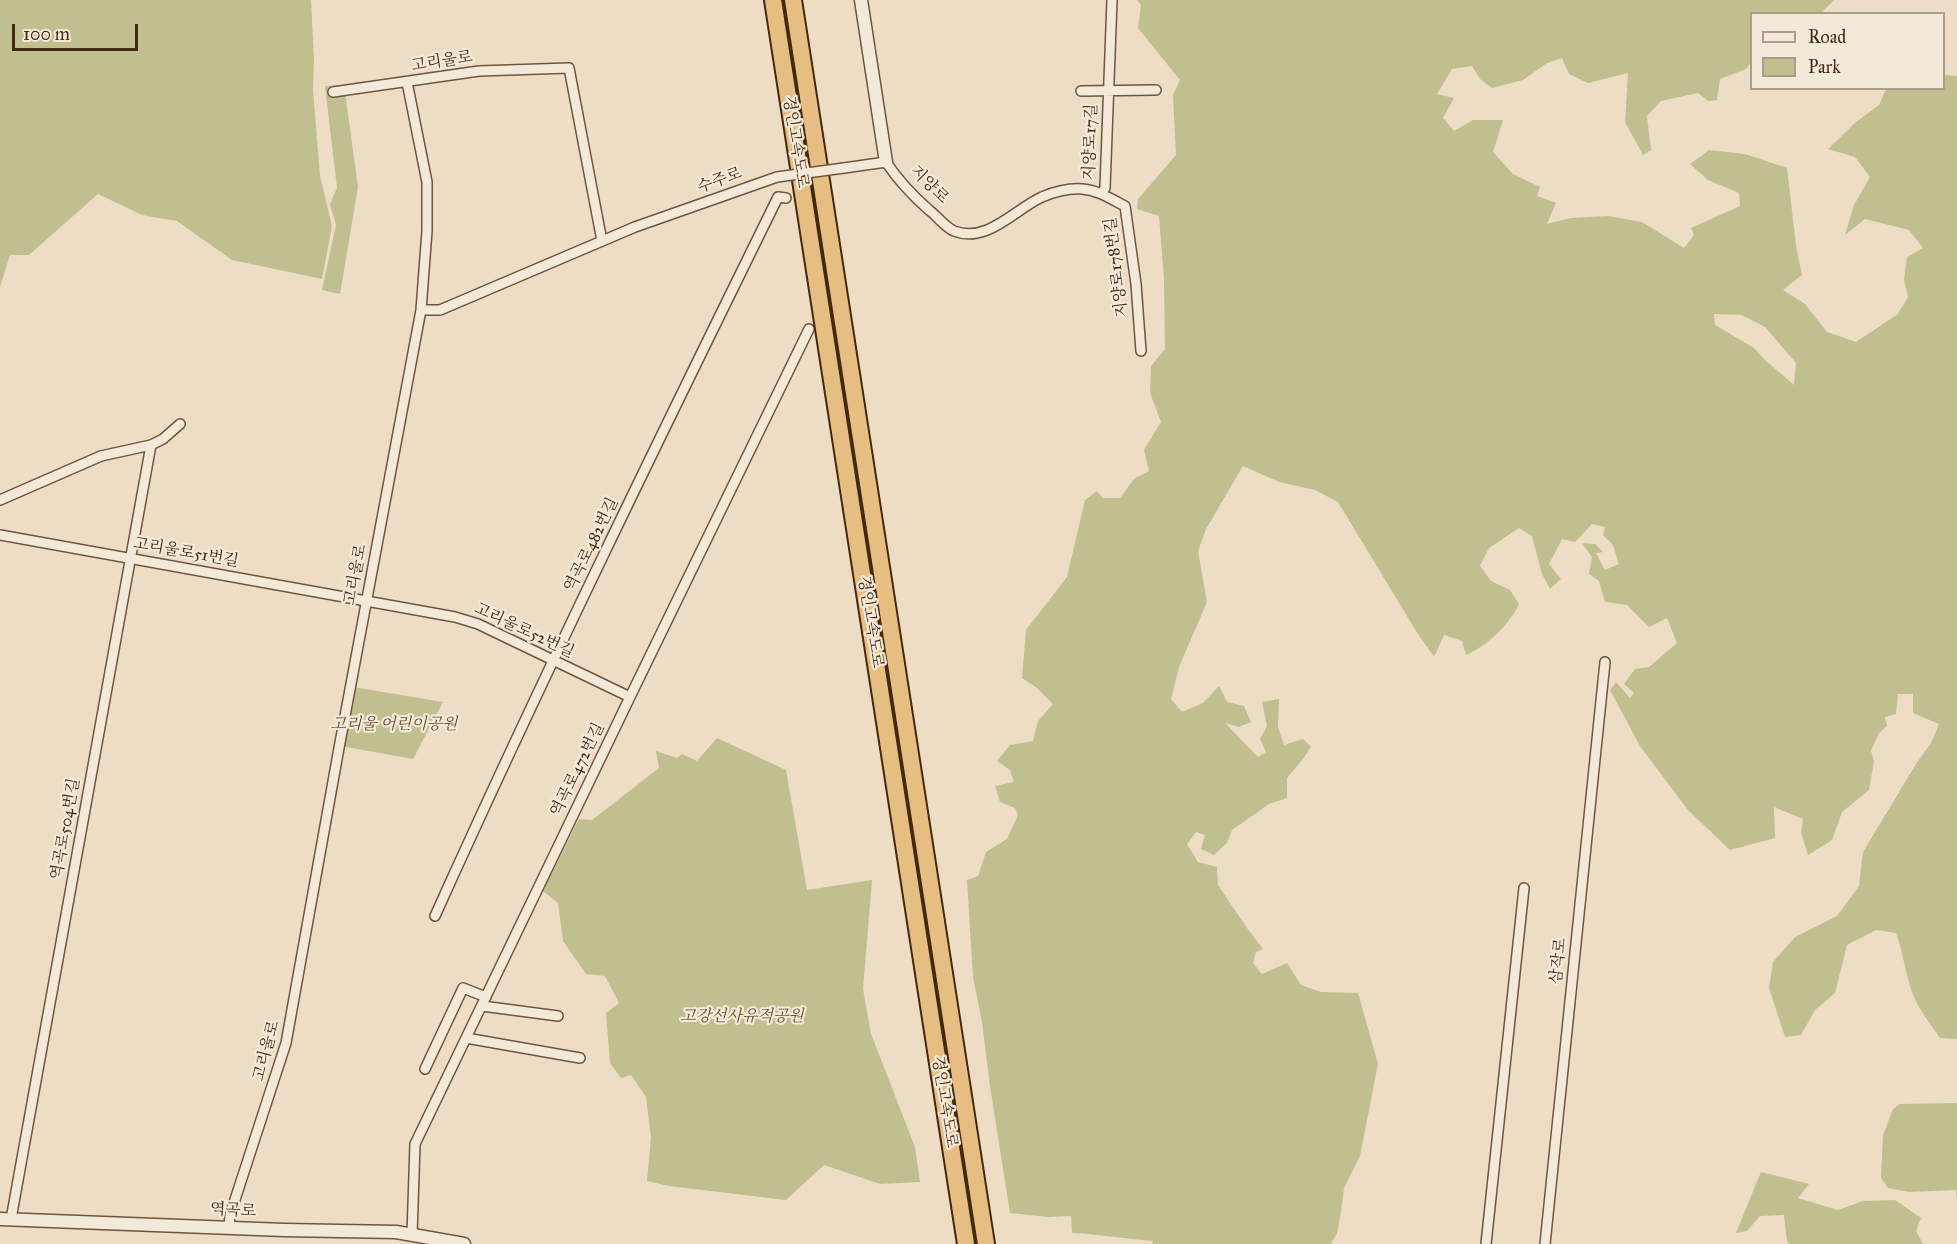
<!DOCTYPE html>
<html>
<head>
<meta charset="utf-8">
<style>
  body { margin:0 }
  #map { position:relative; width:1957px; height:1244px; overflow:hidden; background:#edddc5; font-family:"IM FELL Great Primer",serif }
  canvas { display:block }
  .legend { position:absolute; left:1750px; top:12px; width:195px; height:78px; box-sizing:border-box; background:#f3e9d9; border:2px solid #ad9c89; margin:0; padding:8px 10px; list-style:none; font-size:18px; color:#452810 }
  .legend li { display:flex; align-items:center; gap:12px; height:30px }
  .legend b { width:30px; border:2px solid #ad9c89 }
  .scale { position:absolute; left:12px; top:24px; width:126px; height:27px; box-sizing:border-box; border:3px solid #452810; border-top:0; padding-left:8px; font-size:18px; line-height:21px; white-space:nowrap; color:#452810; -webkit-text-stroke:4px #f3e9d9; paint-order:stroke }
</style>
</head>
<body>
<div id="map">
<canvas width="1957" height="1244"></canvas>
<ul class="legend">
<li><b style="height:8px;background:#f3e9d9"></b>Road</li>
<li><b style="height:16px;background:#bfbf90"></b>Park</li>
</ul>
<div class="scale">100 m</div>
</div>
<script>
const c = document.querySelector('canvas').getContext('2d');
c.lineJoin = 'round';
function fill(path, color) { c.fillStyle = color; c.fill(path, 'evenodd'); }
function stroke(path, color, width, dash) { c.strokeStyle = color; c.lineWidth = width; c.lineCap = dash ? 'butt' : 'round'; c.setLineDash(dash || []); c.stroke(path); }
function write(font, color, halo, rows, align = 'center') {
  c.font = font + ' "IM FELL Great Primer","Noto Serif KR",serif'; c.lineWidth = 4.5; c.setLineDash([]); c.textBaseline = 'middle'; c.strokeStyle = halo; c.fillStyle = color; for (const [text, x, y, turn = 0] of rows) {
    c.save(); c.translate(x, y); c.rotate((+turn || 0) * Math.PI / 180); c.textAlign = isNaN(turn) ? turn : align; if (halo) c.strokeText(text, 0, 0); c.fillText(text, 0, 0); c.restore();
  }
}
fill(new Path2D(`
  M0 0H311L314 59 313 90 320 176 332 226 322 279 232 260 177 221 142 215 98 194 29 255H10L0 287Z
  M1137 0H1834L1821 13 1752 14 1751 62 1746 69 1720 79 1717 100 1708 101 1698 93 1661 101 1647 116 1651 150 1643 155 1625 122 1628 73 1588 83 1569 74 1562 58 1547 63 1523 80 1492 88 1480 79 1472 66 1452 69 1437 94 1454 98 1443 118 1454 131 1473 120H1503L1493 152 1513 174 1540 187 1537 196 1556 203 1547 224 1571 218 1608 216 1642 222 1684 248 1694 235 1691 228 1740 206 1739 193 1708 180 1690 164 1709 150 1745 154 1787 168 1796 246 1802 275 1783 290 1805 304 1827 332 1856 342 1898 314 1908 297 1904 280 1907 257 1923 248 1909 230 1865 219 1845 235 1854 205 1870 177 1855 157 1828 149 1856 122 1879 105 1885 91 1889 89 1944 88V75L1957 76V1039L1940 1038C1930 1023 1916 1006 1911 989 1905 971 1903 952 1896 933L1876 930 1847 945 1835 993 1815 1010 1801 1035 1785 1037 1769 988 1773 962 1795 937 1837 916 1859 886 1863 852 1916 764 1931 743 1939 724 1913 713V694H1898L1896 714 1885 717 1887 726 1879 733 1871 751 1874 761 1869 790 1842 812 1832 840 1808 855 1801 833 1803 819 1774 807 1775 838 1730 850 1688 810 1640 746 1610 690 1616 682 1630 698 1634 693 1624 684 1635 669 1649 667 1677 643 1667 618 1649 627 1627 605 1605 602 1599 581 1589 574 1592 557 1582 543 1595 544 1603 552 1596 553 1605 570 1619 564 1613 545 1603 535 1605 527 1592 524 1575 542 1562 539 1549 564 1561 579 1550 589 1542 574 1532 536 1519 528 1489 548 1480 566 1491 581 1510 590 1519 604C1509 625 1488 645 1466 655L1462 641 1444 635 1434 657 1416 631 1338 502 1315 490 1279 482 1243 466 1206 529 1198 551 1207 602 1179 667 1171 699 1182 712 1203 703 1219 686 1227 702 1244 706 1251 722 1239 727 1225 723 1258 757 1266 752 1260 739 1267 726 1262 702 1279 699 1278 727 1284 745 1303 739 1311 747 1303 759 1287 778V798L1269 804 1232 830 1227 843 1214 855 1201 849 1205 835 1196 832 1187 844 1198 862 1217 867 1218 885 1247 928 1263 949 1256 952 1253 963 1262 974 1287 963 1301 985 1321 992 1358 993 1378 1064 1360 1156 1344 1188 1341 1213 1337 1233 1331 1244H1153L1152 1241C1125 1239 1099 1234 1072 1233L1071 1216 1048 1217 1010 1213 990 1086 982 1022 973 977 967 880 978 876 986 852 1007 839 1018 815 1015 808 1000 802 995 786 1014 782 1010 770 997 761 1010 745 1033 741 1038 721 1053 704 1037 688 1022 678 1026 630 1067 577 1085 500 1097 491 1103 498H1120L1134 479 1149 471 1144 450 1161 422 1150 393 1151 366 1165 349 1164 279 1159 216 1137 209 1138 199 1176 155 1173 95 1180 80 1138 28 1141 5ZM1714 314 1742 315 1765 327 1796 363 1794 385 1765 360 1754 348 1715 325Z
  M344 85 358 187 340 294 322 290 336 225 330 204 337 188 325 86Z
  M353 687 443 702 413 759 341 746Z
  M717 738 786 770 807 890 872 880 863 989 871 1034 915 1147 920 1182 880 1184 824 1165 786 1200 669 1186 647 1181 651 1138 646 1097 631 1075 621 1078 610 1063 606 1013 619 1003 605 976 586 974 563 941 558 903 543 891 579 819 592 820 659 768 656 751 677 758 682 754 697 761Z
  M1957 1103V1201L1956 1190 1909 1192 1888 1188 1881 1178 1883 1135 1893 1109 1900 1104Z
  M1761 1172 1809 1184 1798 1198 1838 1210 1863 1201 1895 1200 1921 1218 1916 1231 1923 1244H1790L1787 1241 1784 1215 1760 1216 1747 1231 1736 1233Z`), '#bfbf90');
const minor = new Path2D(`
  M1081 91 1156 90
  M333 92 479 71 569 68 602 241
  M844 168 886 162C898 180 913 196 929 210 937 216 945 227 954 231 987 244 1015 209 1042 197 1054 192 1069 188 1082 189 1098 190 1111 199 1125 206L1136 284 1141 351
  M1102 193 1105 188 1112 0
  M421 310H440L635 227 777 177
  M0 500 101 456 151 445 163 439 180 424
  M0 535 455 617 478 624 630 697
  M435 916C544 674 661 435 778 197L786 198
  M482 1006 558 1016
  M466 1038 580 1058
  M425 1069 463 988 486 997
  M11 1219 151 445
  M229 1227 230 1215 286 1043 339 748 421 310 427 231V182L407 82
  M412 1235 415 1144 630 697 809 329
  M1486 1244 1524 888
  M1545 1244 1605 662`);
const tertiary = new Path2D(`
  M861 0 886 162
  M0 1219 284 1230 396 1232 464 1244`);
const motorway = new Path2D(`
  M773 0 966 1244
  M793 0 986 1244`);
stroke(minor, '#6f553d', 12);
stroke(tertiary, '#6f553d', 15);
stroke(motorway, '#452810', 20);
stroke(minor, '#f3e9d9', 9);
stroke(tertiary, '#f3e9d9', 12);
stroke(motorway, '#e6be82', 16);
const minorBridge = new Path2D(`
  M777 177 844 168`);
stroke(minorBridge, '#6f553d', 12, []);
stroke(minorBridge, '#f3e9d9', 9);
write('16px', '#452810', '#f3e9d9', [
  ["고리울로",442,62,-9],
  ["경인고속도로",795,142,81],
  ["지양로17길",1091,142,-88],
  ["수주로",720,181,-20],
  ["지양로",929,185,45],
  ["지양로178번길",1117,267,-97],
  ["역곡로482번길",592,545,-64],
  ["고리울로51번길",186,553,10],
  ["고리울로",356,575,-79],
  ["경인고속도로",870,622,81],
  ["고리울로52번길",524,631,25],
  ["역곡로472번길",578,770,-64],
  ["역곡로504번길",66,829,-80],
  ["삼작로",1559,961,-84],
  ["고리울로",267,1051,-75],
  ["경인고속도로",944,1102,81],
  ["역곡로",233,1211,3]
]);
write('italic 16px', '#644e30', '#f3e9d9', [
  ["고리울 어린이공원",394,725],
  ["고강선사유적공원",742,1017]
]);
</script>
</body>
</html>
